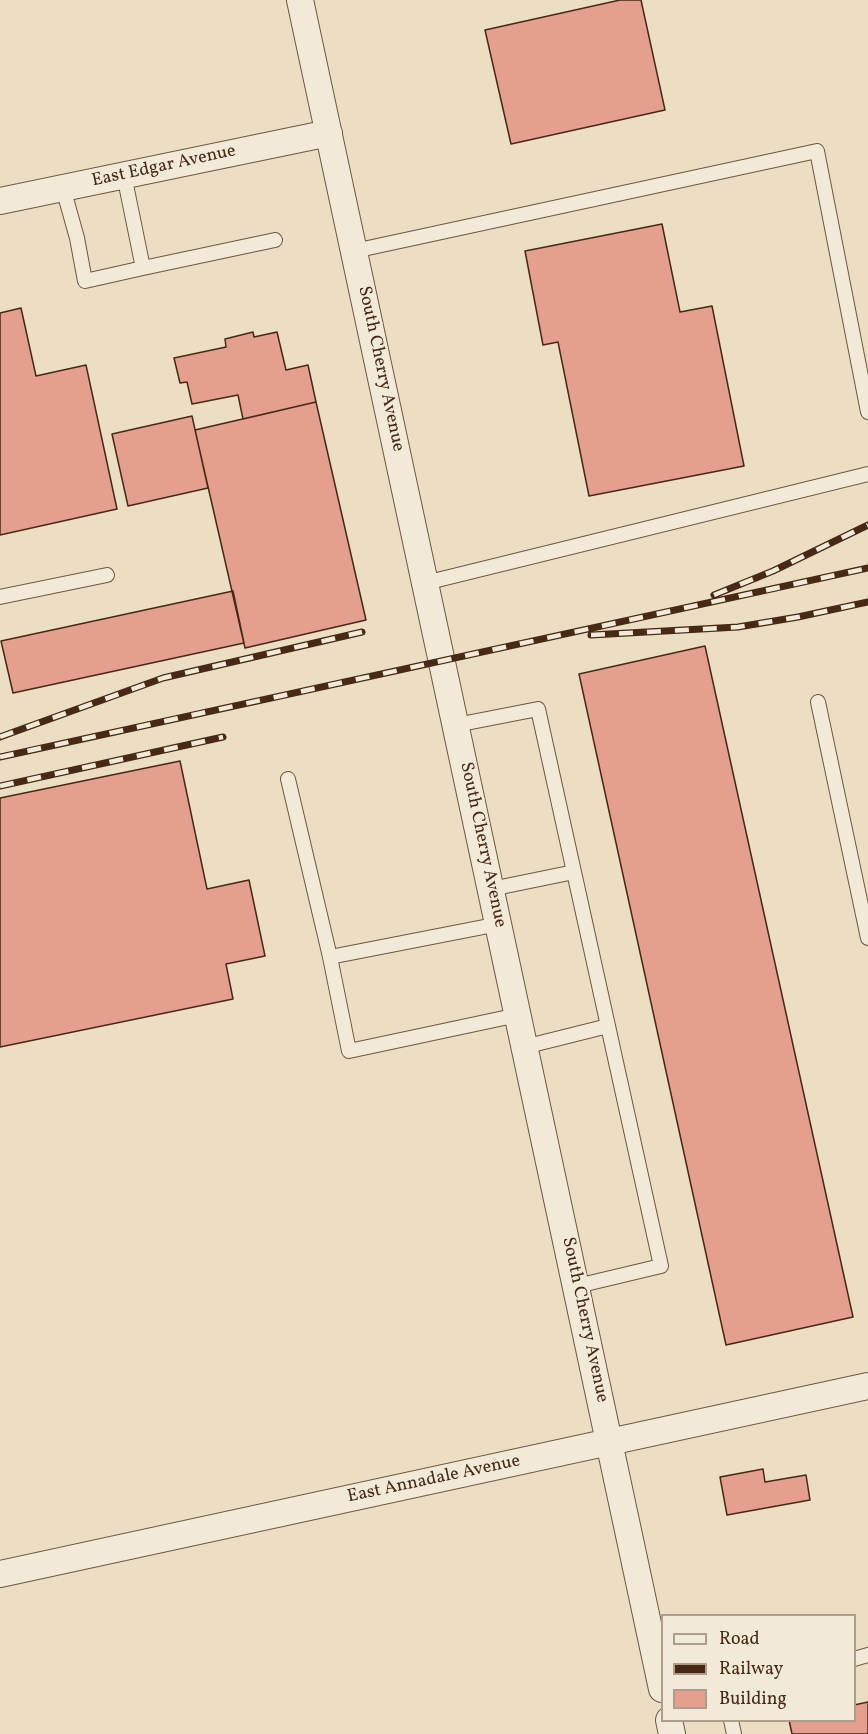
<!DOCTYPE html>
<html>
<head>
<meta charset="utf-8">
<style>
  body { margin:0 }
  #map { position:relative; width:868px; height:1734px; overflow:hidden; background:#ebdec3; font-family:Vollkorn,serif }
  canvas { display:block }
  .legend { position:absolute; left:661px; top:1614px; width:195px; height:108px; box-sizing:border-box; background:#f2ead8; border:2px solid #ae9d8a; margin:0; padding:8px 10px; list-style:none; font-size:18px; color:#472916 }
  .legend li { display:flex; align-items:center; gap:12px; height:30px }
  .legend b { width:30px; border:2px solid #ae9d8a }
</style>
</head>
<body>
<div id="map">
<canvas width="868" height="1734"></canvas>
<ul class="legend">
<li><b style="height:8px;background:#f2ead8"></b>Road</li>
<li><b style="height:8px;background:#472916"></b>Railway</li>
<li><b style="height:16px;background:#e59f8f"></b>Building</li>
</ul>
</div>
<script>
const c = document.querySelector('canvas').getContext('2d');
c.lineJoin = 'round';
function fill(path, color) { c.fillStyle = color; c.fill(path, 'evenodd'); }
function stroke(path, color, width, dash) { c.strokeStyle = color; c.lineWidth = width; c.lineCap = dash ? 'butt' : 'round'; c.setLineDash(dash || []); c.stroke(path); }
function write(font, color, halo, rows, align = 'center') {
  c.font = font + ' Vollkorn,serif'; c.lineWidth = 5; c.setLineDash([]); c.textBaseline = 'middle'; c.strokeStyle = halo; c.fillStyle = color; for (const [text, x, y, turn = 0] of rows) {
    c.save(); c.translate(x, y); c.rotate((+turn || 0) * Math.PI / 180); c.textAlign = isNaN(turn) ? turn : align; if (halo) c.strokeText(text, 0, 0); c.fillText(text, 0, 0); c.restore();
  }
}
const building = new Path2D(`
  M620 0H641L665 110 511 144 485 30Z
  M662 224 680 312 712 306 744 466 589 496 558 342 543 345 525 251Z
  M21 308 36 376 86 365 117 509 0 535V313Z
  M253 332 254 337 277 332 286 370 308 365 316 402 243 419 238 395 192 404 187 382 180 383 174 358 226 347 225 339Z
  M316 402 366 620 245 648 195 430Z
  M192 416 208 488 128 506 112 434Z
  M233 591 244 643 13 693 1 641Z
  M705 646 853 1317 726 1345 579 674Z
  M180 761 207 889 249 880 265 956 226 964 233 999 0 1047V798Z
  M763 1469 765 1482 806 1475 810 1500 727 1515 720 1477Z
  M868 1702V1734H792L789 1720H854V1705Z`);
fill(building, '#e59f8f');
stroke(building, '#472916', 1.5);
const service = new Path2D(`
  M63 188 77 238 85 281 143 268 124 175
  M354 251 817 151 868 412
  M143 268 275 240
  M425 583 868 474
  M0 597 107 575
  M818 702 868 938
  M456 725 538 709 661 1266 577 1286
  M288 779 330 957 499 924
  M491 889 574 872
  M330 957 349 1051 518 1015
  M524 1047 608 1026
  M854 1659 868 1655
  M731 1720 734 1734`);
const minor = new Path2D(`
  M300 0 662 1689
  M0 201 329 133
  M0 1574 868 1386
  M669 1720 672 1734`);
stroke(service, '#705641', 16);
stroke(minor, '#705641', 28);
stroke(service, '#f2ead8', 14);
stroke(minor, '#f2ead8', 26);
const rail = new Path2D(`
  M714 595 773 571 868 525
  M591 635 738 627 798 617 868 602
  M0 737 163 678 362 632
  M0 757 868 568
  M0 786 223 737`);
stroke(rail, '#472916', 7);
stroke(rail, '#f2ead8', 4.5, [14]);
write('18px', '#472916', '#f2ead8', [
  ["East Edgar Avenue",164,167,-12],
  ["South Cherry Avenue",380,369,78],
  ["South Cherry Avenue",482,845,78],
  ["South Cherry Avenue",584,1320,78],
  ["East Annadale Avenue",434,1480,-12]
]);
</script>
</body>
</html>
